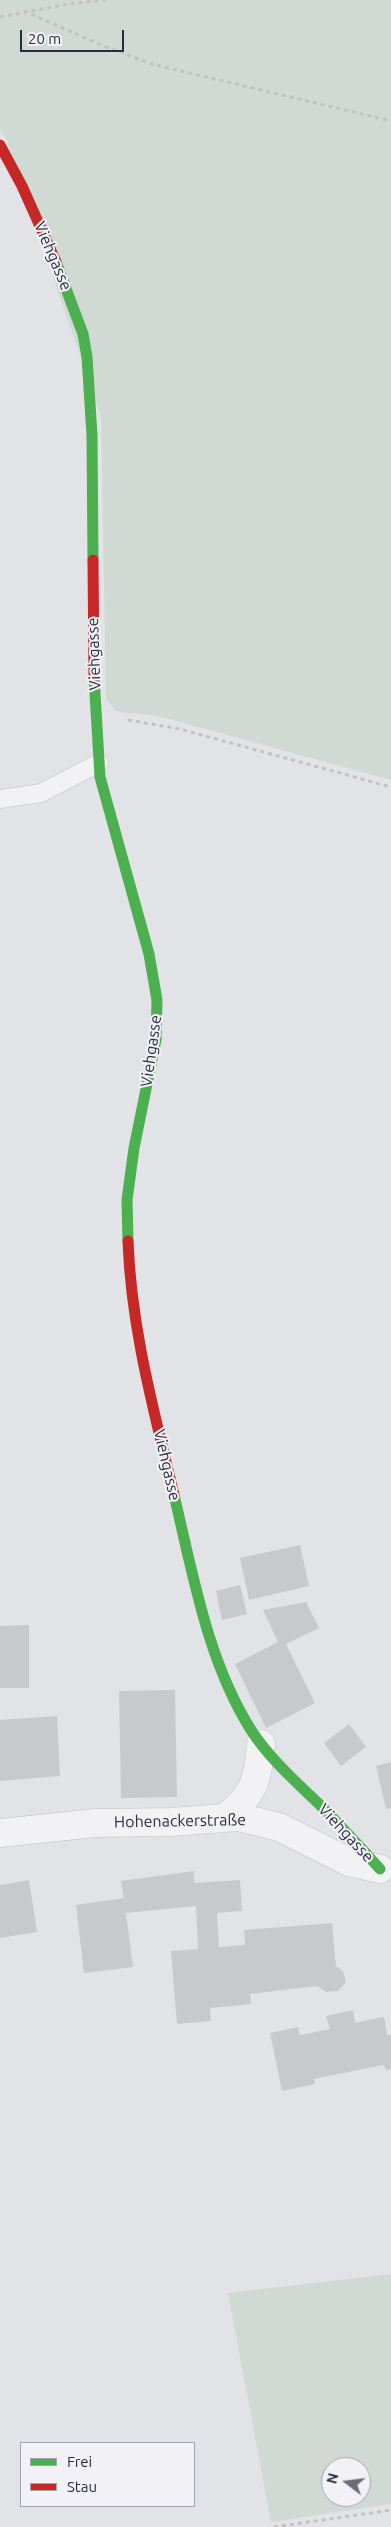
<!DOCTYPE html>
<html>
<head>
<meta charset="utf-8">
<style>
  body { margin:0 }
  #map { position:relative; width:391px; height:2527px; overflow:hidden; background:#e2e3e7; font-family:Ubuntu,sans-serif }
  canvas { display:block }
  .legend { position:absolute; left:20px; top:2442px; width:175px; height:65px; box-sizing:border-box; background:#f1f1f6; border:1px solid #a2a3ac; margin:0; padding:6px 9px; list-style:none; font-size:15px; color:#2b2d3e }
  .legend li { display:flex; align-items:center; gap:10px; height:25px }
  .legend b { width:25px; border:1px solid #a2a3ac }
  .north { position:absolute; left:321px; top:2457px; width:50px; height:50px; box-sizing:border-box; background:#f1f1f6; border:1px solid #a2a3ac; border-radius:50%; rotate:285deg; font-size:14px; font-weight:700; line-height:20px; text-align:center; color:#2b2d3e }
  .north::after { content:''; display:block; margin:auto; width:18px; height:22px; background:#6b6d79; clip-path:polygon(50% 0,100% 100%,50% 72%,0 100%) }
  .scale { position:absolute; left:20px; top:30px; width:104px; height:22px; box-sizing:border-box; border:2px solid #2b2d3e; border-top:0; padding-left:6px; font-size:15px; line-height:18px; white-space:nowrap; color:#2b2d3e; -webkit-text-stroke:4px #f1f1f6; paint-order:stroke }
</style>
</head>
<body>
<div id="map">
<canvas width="391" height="2527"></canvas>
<ul class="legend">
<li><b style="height:6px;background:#4caf50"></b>Frei</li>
<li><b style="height:6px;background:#c62828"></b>Stau</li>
</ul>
<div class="north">N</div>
<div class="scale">20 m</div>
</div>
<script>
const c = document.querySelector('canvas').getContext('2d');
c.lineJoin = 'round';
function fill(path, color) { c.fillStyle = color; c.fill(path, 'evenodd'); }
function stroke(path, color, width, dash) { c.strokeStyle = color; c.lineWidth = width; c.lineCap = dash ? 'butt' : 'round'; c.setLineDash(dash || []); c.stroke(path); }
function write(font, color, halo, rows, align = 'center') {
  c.font = font + ' Ubuntu,sans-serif'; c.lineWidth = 4; c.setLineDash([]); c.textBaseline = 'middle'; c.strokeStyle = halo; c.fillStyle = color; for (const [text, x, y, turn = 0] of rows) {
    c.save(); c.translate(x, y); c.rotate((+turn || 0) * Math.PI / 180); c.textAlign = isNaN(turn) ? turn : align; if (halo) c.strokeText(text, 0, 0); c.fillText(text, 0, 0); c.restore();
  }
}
fill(new Path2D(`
  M0 0H391V780L158 716 120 712 115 710 106 699 101 417 6 139 0 129Z
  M391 2274V2504L271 2522 228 2293ZM331 2467H361V2497H331Z`), '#d1d9d4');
fill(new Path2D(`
  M300 1545 309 1586 249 1600 240 1558Z
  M240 1585 247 1614 222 1620 216 1591Z
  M306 1602 319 1628 286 1644 315 1703 266 1728 235 1664 278 1642 263 1610Z
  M29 1625V1688H0V1626Z
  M175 1690 177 1797 121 1798 119 1691Z
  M57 1716 60 1776 0 1781V1720Z
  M349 1724 366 1747 341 1766 324 1743Z
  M391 1762V1808L386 1809 376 1766Z
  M194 1871V1883L240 1880 242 1911 217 1913 219 1947 245 1945 244 1930 332 1923 336 1966 343 1971 346 1982 338 1991 326 1992 317 1986 250 1994 251 2004 210 2008 211 2021 177 2024 171 1951 198 1949 196 1906 126 1913 133 1967 84 1973 76 1905 124 1898 121 1881Z
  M29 1880 37 1932 0 1938V1885Z
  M353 2010 355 2023 384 2017 387 2035H391V2069L386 2070 384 2065 314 2079 315 2084 282 2091 270 2033 298 2027 300 2035 330 2029 326 2016Z`), '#c8c9cd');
const lane = new Path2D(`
  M0 799 41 793 99 763`);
const street = new Path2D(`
  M226 1817C254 1794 258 1780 261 1744
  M0 1833 95 1823 171 1822 238 1817 279 1827 349 1862 380 1869`);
stroke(lane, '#c1c1c5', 19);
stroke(street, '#c1c1c5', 29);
stroke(new Path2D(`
  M24 11 101 45 152 64 391 121
  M0 17 74 3 106 0
  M128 720 180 729 391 787
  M274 2527 391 2510`), '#c2c2c6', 3, [4, 4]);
stroke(lane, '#f2f2f4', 18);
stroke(street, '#f2f2f4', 28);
stroke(new Path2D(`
  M56 262 83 334 87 357 92 435 93 560
  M94 677 100 777 149 954 157 1000 156 1040 134 1148 127 1200 128 1241
  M174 1495C193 1574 207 1660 251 1730 269 1758 296 1782 320 1805 341 1826 360 1847 380 1869`), '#4caf50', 11);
stroke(new Path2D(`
  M0 145 22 186 56 262
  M93 560 94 677
  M128 1241C131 1328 154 1411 174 1495`), '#c62828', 11);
write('16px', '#2b2d3e', '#f1f1f6', [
  ["Viehgasse",53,256,67],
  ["Viehgasse",94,654,-92],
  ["Viehgasse",151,1051,-82],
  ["Viehgasse",167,1465,77],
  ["Hohenackerstraße",180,1821,-1],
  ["Viehgasse",346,1833,47]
]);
</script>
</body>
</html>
